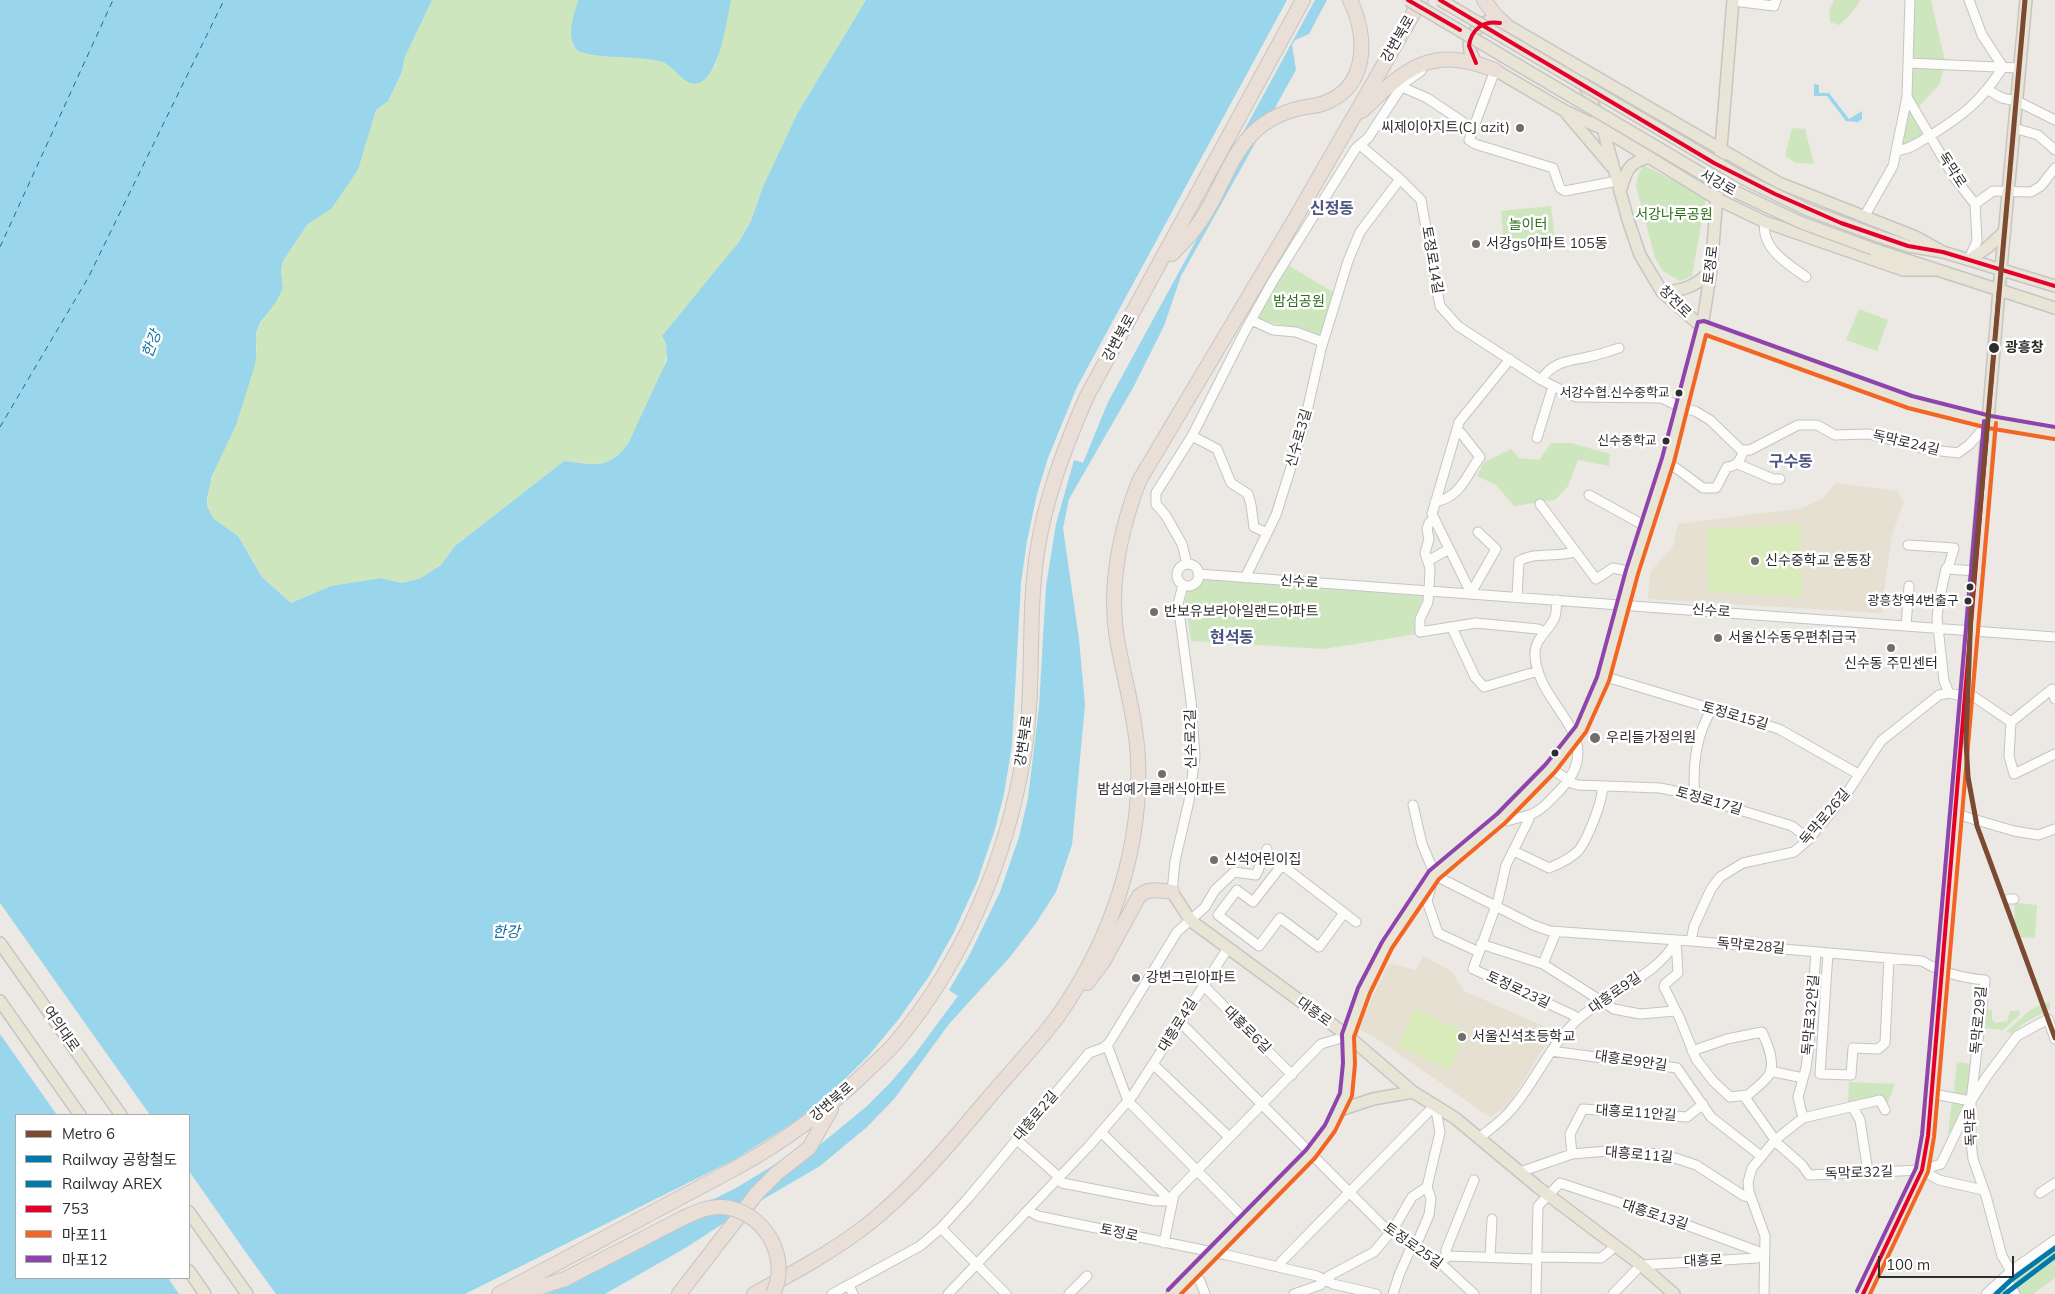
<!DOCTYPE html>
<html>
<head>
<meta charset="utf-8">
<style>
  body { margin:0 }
  #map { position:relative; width:2055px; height:1294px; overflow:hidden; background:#ece8e4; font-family:Mulish,"Noto Sans KR",sans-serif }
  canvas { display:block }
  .legend { position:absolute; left:15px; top:1114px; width:175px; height:165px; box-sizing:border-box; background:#fff; border:1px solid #ababab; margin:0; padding:6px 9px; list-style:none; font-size:15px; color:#2e2e2e }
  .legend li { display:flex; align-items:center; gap:10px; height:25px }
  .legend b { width:25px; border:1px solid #ababab }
  .scale { position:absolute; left:1878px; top:1256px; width:136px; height:22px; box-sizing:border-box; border:2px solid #2e2e2e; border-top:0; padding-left:6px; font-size:15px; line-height:18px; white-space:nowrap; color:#2e2e2e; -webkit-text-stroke:4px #fff; paint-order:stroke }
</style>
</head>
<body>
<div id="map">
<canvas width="2055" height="1294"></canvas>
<ul class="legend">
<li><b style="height:6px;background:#7c4932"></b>Metro 6</li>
<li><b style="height:6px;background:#0079ac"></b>Railway 공항철도</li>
<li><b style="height:6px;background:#0079ac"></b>Railway AREX</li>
<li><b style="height:6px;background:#e4002b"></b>753</li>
<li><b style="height:6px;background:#f26522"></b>마포11</li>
<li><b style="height:6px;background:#8e44ad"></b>마포12</li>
</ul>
<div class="scale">100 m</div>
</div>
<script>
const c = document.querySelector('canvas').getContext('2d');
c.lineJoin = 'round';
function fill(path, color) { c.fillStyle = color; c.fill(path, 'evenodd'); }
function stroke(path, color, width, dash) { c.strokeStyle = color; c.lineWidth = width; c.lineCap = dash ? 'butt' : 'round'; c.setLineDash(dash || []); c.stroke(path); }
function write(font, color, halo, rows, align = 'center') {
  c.font = font + ' Mulish,"Noto Sans KR",sans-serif'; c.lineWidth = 5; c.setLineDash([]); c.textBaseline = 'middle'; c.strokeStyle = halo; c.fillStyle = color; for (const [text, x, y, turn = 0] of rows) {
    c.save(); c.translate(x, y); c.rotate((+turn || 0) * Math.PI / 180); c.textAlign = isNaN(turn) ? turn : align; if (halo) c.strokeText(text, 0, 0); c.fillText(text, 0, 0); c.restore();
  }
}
fill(new Path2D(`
  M1836 483 1898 491 1904 502 1892 535 1881 613 1648 599 1650 572 1673 546 1678 524 1803 508 1823 498Z
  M1423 956 1451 971 1464 991 1550 1029 1551 1036 1508 1106 1490 1117 1374 1037 1360 1030 1363 1017 1389 963 1416 970Z`), '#e6e0d3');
fill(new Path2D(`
  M432 0H578L572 25 573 44 661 61 674 68 688 82 715 67 731 0H866L797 114 764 187 751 221 739 242 666 343C671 369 641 418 629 442 610 470 594 464 564 461L455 546 441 565 421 578 402 583 381 578 331 586 291 603 262 577 238 536 214 519 207 506 208 490 257 349 255 338 258 328 283 288 281 270 283 261 307 225 332 208 358 170 376 110 388 101 402 72 404 59Z
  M1834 0H1859L1860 1 1851 14 1839 25 1830 22 1829 11Z
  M1914 0H1931L1945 61 1911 59Z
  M1911 66 1944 68 1939 85 1918 107 1910 97Z
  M1908 102 1927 135 1899 149Z
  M1792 128 1805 129 1814 164 1796 163 1785 156Z
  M1644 165 1706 198 1692 276 1680 281 1663 271 1655 258 1636 186 1639 173Z
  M1551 206 1555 240 1504 245 1501 211Z
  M1288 265 1333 292 1321 336 1256 318Z
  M1859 309 1888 320 1877 351 1846 340Z
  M1551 443H1571L1610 454 1609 466 1578 460 1568 486 1555 500 1514 506 1496 485 1477 476 1484 462 1511 449 1519 458 1539 460Z
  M1191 578 1423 596 1418 612 1417 634 1324 649 1191 641 1185 602Z
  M2015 903 2037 905 2035 938 2013 937Z
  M2050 1001V1009L2024 1023 2012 1033 2006 1032 2030 1010Z
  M1987 1009 1992 1010V1019L1995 1023 2007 1021 2010 1011H2019L2020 1015 2003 1030 1986 1028Z
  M1957 1062 1972 1064 1968 1093 1963 1096 1957 1095 1954 1089Z
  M1849 1082 1895 1084 1887 1104 1880 1096 1848 1103Z
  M1952 1101 1965 1104 1951 1133H1948Z
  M2055 1246V1278L2033 1294H1994L2015 1274Z`), '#cee6be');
fill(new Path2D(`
  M1801 524 1802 597 1708 592 1707 529Z
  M1414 1009 1466 1032 1450 1070 1398 1047Z`), '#d9eabb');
fill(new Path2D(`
  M0 0H432L404 59 402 72 388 101 376 110 358 170 332 208 307 225 283 261 281 270 283 288 276 302 260 323 256 333V359L254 368 236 425 212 476 207 498V506L214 519 238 536 262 577 291 603 331 586 381 578 402 583 421 578 441 565 455 546 564 461C594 465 610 470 629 442L667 360 666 343 662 336 739 242 751 221 763 187 797 114 866 0H1327L1309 34 1295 40 1292 45 1296 70 1181 276 1164 326 1134 386 1069 499 1063 528 1079 639 1085 705 1072 845 1056 892 1036 923 1010 957 949 1024 895 1098 867 1127 820 1166 733 1217 687 1247 605 1294H0ZM16 1115H189V1278H16Z
  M578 0H731C727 18 718 92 690 83 678 78 673 64 659 61 633 55 604 60 578 51 565 37 574 16 578 0Z
  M1814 84 1819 85V93H1829L1849 119 1862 111V119L1858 122 1846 121 1827 96H1814Z`), '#99d6ec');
fill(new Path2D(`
  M1287 0H1315L1195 221 1204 226 1108 402 1083 463 1074 460 1056 524 1046 586 1039 707 1028 798 1019 837 1000 892 970 954 949 990 958 996 915 1054 890 1083 866 1107 811 1152 782 1160 736 1188 563 1274 568 1284 546 1294H465L734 1160 796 1121 833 1091 869 1055 898 1020 930 975 953 934 977 882 995 829 1004 794 1012 745 1021 583 1027 541 1037 494 1048 458 1077 387Z
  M0 903 150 1115H57L0 1034Z
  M189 1171 247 1254 276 1294H179L168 1278H189Z`), '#ece8e4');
stroke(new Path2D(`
  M0 247 113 0
  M0 427 88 278 224 0`), '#0d6fa3', 1, [6, 5]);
const minor = new Path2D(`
  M1733 1 1774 6 1776 0
  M1908 63 2019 68
  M1495 70 1469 140 1475 144 1553 168 1560 188 1565 191 1617 181
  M1402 87 1427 98 1472 128
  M1988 90 2002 98 2017 101 2055 120
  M1907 97 1954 177 1975 204
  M2014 128 2038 135 2055 150
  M1360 145 1400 179 1421 200 1440 306 1458 326 1541 380 1576 397 1662 398 1682 408 1695 411 1710 420 1741 450H1750L1798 425H1817L1835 435 1869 434 1925 449 1958 453 1970 444 1988 423
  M1897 150C1907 151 1919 142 1928 137 1962 116 1981 102 2003 67L1982 35 1969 0
  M1864 217 1893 166 1907 97 1910 0
  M1765 222C1760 248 1788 264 1806 277
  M1969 259 1977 241 1975 204 1993 191 2031 192 2041 186 2055 168
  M1251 320 1273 330 1296 332 1323 342
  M1541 380C1553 361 1569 361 1588 357 1599 355 1609 351 1619 348
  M1192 436 1217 449 1231 483 1248 494 1251 505 1254 527 1267 533
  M1537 438 1553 386
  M1738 464 1773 479H1780
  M1666 466 1676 468 1703 488H1716L1727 467C1738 466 1740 460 1744 450
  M1589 495 1645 526
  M1435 502C1462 496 1465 477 1480 457L1461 433 1457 430
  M1540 504 1596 579 1613 568 1632 572
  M1434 519 1429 523 1427 529 1429 539 1425 553 1430 568 1429 590 1428 602 1420 619V632L1476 623 1538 629 1544 632
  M1908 545 1954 548 1949 565 1946 569
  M1428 561 1449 549
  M1187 564 1182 544 1166 516 1156 504V493L1192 436 1245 331 1273 281 1356 148 1368 138 1404 83 1421 71
  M1177 575a11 11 0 1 1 22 0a11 11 0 1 1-22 0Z
  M1198 574 2055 637
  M1245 578 1276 515 1303 429 1321 349 1348 261 1360 232 1400 179
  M1471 593 1432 514 1459 422 1510 359
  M1471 593 1496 549 1478 532
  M1517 597 1519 561C1536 551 1555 558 1574 552
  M1557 600C1556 606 1557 614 1554 619 1548 632 1534 639 1535 655 1537 707 1610 737 1561 789 1552 798 1542 811 1529 815V819L1506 865 1498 900 1473 969 1573 1015 1577 1019
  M1906 626 1909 586
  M1452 628 1475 677 1484 687 1538 671
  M1603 679H1613L1779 729 1858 774
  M1967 692 2011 722
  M1949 693 1944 681 1937 618 1939 601 1946 569 1977 571
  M2055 699 2052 689 2011 722 2009 756 2014 774 2055 754
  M1551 768 1572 783 1578 785 1660 788 1684 793 1792 826 1809 839
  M1695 796C1692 767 1696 734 1712 709
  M1413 805 1422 844 1435 875
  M1956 814 2014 831 2038 835 2055 829
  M1501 819 1507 821 1529 815
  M1514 851 1549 868C1559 864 1571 859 1579 850 1589 836 1601 805 1603 787
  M1172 892 1175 861 1189 801 1195 756 1191 701 1178 604 1183 585
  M2009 899H2014
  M1344 913 1319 947 1280 918 1259 946 1218 915 1237 890 1253 902 1282 865 1356 922
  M1676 940 1678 973 1665 984 1664 987 1680 1019 1696 1059 1713 1081 1730 1097 1748 1095C1755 1089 1764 1082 1769 1075 1776 1063 1767 1043 1762 1032L1727 1039 1692 1051
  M1691 941 1694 926 1711 889 1720 877 1743 863 1794 852 1809 839 1847 793 1881 741 1939 695 1949 693 1966 697
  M1481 944 1543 964 1614 1009 1640 1014 1675 1011
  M1479 952 1438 933 1427 901 1434 875 1533 925 1550 931 1691 941 1922 961C1942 973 1961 978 1985 980L1971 1101V1142L1973 1159 1986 1196 2002 1256 2011 1271
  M1828 953 1820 1074 1851 1075 1853 1048 1878 1049 1885 1043 1889 958
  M1543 964 1556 932
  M1203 985 1292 1075
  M1180 1022 1384 1227 1436 1259 1474 1294
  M1107 1045 1128 1101 1245 1219
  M1551 1051 1677 1068 1711 1117 1761 1156
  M1153 1064 1229 1137
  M1770 1071 1803 1078
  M1933 1094 1971 1101
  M1744 1096 1778 1144 1802 1165 1809 1175 1922 1170 1941 1164 1971 1101 1987 1076 2017 1036 2048 1019 2055 1039
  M1852 1106 1860 1120 1868 1172
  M1803 1118 1798 1097 1806 1068 1810 1035 1816 952
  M1101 1132 1171 1201
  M1479 1138C1490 1129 1502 1121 1511 1110 1535 1082 1549 1047 1576 1021 1605 993 1657 977 1676 941
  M1016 1139 1059 1177
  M1572 1154 1570 1134 1583 1109 1687 1117 1703 1104
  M1922 1170 1939 1180 1983 1190
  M1520 1172 1572 1154 1608 1151 1663 1154 1696 1165 1744 1196 1751 1197
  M1058 1178 1062 1183 1155 1201H1171
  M2040 1193 2055 1183
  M1028 1210 1038 1216 1227 1255 1317 1276 1333 1284 1376 1294
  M941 1228 1006 1294
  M1164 1243 1174 1194 1321 1044 1348 1036
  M1490 1257 1492 1219
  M1446 1258V1250L1474 1180
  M1439 1262 1449 1256 1533 1259 1540 1257 1601 1258 1616 1246
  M1279 1267 1281 1262 1435 1105
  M1192 1274 1200 1281 1205 1294
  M2005 1277 2015 1294
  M849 1285 853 1294
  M832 1294 920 1246 941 1228 970 1196 1089 1053 1103 1048 1109 1043 1177 932 1205 907 1215 890 1234 872 1256 875 1267 849
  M948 1294 1089 1146 1133 1095 1228 948
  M1069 1294 1087 1276
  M1294 1294 1320 1285 1329 1276 1374 1252 1394 1228 1412 1197 1427 1187
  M1393 1294 1399 1275 1410 1250 1417 1243 1429 1215 1431 1199 1427 1187 1440 1132 1435 1105
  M1536 1294 1538 1206 1560 1183 1681 1223 1757 1251 1764 1256
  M1613 1294 1641 1265 1757 1258 1764 1256
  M1764 1294 1765 1236 1749 1192 1748 1182 1752 1168 1775 1140 1803 1118 1880 1100 1885 1110
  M1986 1294 2011 1271 2055 1240`);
const major = new Path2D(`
  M1569 61 1587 90 1603 129 1628 220 1640 255 1662 292 1702 327 1910 402 1990 422 2055 433
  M1476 63 1470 51 1469 42 1479 25 1491 20 1505 24 1779 183 1916 237 1943 252
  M1495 70 1565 111 1603 129 1717 199 1765 222 1903 270H1938
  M1567 114 1612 167
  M1620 192C1626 172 1627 163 1649 157
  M1878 236 1908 246 1943 252 2055 286
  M1873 249 2055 308
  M1969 260 1988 247 2005 231
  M1662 292C1682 291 1698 286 1711 270
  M1172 892 1189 918 1194 923 1348 1036 1413 1092 1455 1118 1539 1188 1641 1265 1674 1294
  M0 943 121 1115
  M0 1001 80 1115
  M1340 1110 1373 1099 1413 1092
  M189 1212 247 1294
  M189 1271 205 1294
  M1172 1294 1245 1219 1311 1154 1330 1128 1340 1110 1346 1094 1349 1063 1348 1036 1364 991 1387 945 1434 875 1486 832 1551 768 1581 729 1603 679 1632 572 1668 460 1702 327 1711 270 1733 0
  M1863 1294 1922 1170 1928 1136 1999 290 2026 0`);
const highway = new Path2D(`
  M1484 0 1495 15 1505 24
  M1362 111C1407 67 1431 45 1495 70
  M1172 254C1181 244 1192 234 1199 223 1219 195 1228 159 1252 134 1265 121 1283 112 1301 108 1310 106 1319 106 1327 102 1369 85 1367 34 1350 0
  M1087 983 1103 962 1139 896C1149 887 1160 891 1172 892
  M499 1294 736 1168C785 1141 828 1109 868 1070 877 1061 888 1052 897 1041 964 960 1007 858 1024 754 1035 688 1027 620 1037 553 1045 498 1065 447 1087 396L1303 0
  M519 1294 565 1279 683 1218
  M679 1294 757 1193 777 1173 809 1148 831 1109
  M754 1294C793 1273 832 1252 867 1225 911 1190 949 1145 985 1102 1009 1073 1036 1046 1058 1016 1110 942 1142 851 1138 759 1136 718 1124 679 1117 639 1108 585 1120 531 1139 481L1292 224 1421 0`);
stroke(minor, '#c5c4c5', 11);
stroke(major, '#c6c5c4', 14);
stroke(highway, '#c6c5c4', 16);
stroke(minor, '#fcfcfb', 9);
stroke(major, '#e8e4d6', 11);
stroke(highway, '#eadfd6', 14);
const majorBridge = new Path2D(`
  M1408 0 1721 185 1802 223 1873 249
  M1440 0 1744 179 1808 210 1878 236`);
const highwayBridge = new Path2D(`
  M683 1218C696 1212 708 1206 723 1207 764 1211 791 1257 773 1294`);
stroke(majorBridge, '#c6c5c4', 14, []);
stroke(highwayBridge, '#c6c5c4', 16, []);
stroke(majorBridge, '#e8e4d6', 11);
stroke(highwayBridge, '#eadfd6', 14);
stroke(new Path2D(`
  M1408 0 1460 30
  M1440 0 1714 163 1775 194 1841 223 1908 246 1943 252 2055 286
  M1476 63 1469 46C1471 29 1484 20 1500 23
  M1863 1294 1922 1170 1928 1136 1999 290`), '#e4002b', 4);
stroke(new Path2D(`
  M1181 1294 1315 1158 1335 1131 1352 1096 1355 1064 1354 1037 1370 993 1392 948 1439 879 1505 823 1555 772 1586 732 1609 681 1638 574 1674 462 1706 335 1908 408 1988 428 2054 439
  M1870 1294 1928 1172 1934 1137 1996 423`), '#f26522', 4);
stroke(new Path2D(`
  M1168 1290 1306 1150 1325 1125 1340 1093 1343 1063 1342 1034 1358 988 1382 942 1429 871 1497 814 1546 764 1576 726 1597 677 1626 570 1662 458 1698 322 1704 321 1912 396 1991 416 2055 427
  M1857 1291 1916 1168 1922 1135 1984 421`), '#8e44ad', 4);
stroke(new Path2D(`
  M1996 1294 2011 1280 2055 1248`), '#0079ac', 5);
stroke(new Path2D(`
  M2005 1294 2055 1256`), '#0079ac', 5);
stroke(new Path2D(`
  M2025 0 1971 610 1966 741 1968 777 1977 826 2055 1038`), '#7c4932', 5);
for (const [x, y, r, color] of [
  [1520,128,5,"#706f6e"],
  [1476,244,5,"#706f6e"],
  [1994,348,6,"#2e2e2e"],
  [1679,393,4.5,"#2e2e2e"],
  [1666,441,4.5,"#2e2e2e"],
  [1755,561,5,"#706f6e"],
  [1970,587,4.5,"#2e2e2e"],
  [1968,601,4.5,"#2e2e2e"],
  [1154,612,5,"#706f6e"],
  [1718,638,5,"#706f6e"],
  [1891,648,5,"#706f6e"],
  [1595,738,6,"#706f6e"],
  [1555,753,4.5,"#2e2e2e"],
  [1162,774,5,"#706f6e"],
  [1214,860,5,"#706f6e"],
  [1136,978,5,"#706f6e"],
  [1462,1037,5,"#706f6e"]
]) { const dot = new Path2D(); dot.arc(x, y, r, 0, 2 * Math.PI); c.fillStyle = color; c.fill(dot); stroke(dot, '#fff', 2); }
write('13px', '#2e2e2e', '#fff', [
  ["서강수협.신수중학교",1670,393],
  ["신수중학교",1657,441],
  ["광흥창역4번출구",1959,601]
], 'right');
write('14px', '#2e2e2e', '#fff', [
  ["강변북로",1398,39,-60],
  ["독막로",1952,170,57],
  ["서강로",1718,183,29],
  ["토정로14길",1432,260,80],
  ["토정로",1711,265,-83],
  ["창전로",1675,302,45],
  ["강변북로",1119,338,-61],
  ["신수로3길",1299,438,-74],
  ["독막로24길",1906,443,13],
  ["신수로",1299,582,4],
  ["신수로",1711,611,4],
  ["토정로15길",1735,716,16],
  ["신수로2길",1191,739,-91],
  ["강변북로",1024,741,-82],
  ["토정로17길",1709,801,16],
  ["독막로26길",1825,817,-50],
  ["독막로28길",1751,946,5],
  ["토정로23길",1518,990,25],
  ["대흥로9길",1615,993,-35],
  ["대흥로",1314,1012,36],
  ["독막로32안길",1811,1015,-85],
  ["독막로29길",1979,1020,-85],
  ["대흥로4길",1178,1025,-58],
  ["여의대로",61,1029,55],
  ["대흥로6길",1247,1030,45],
  ["대흥로9안길",1631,1061,8],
  ["강변북로",832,1102,-41],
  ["대흥로11안길",1636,1113,4],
  ["대흥로2길",1036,1116,-50],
  ["독막로",1971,1127,-92],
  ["대흥로11길",1639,1155,5],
  ["독막로32길",1859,1173,-2],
  ["대흥로13길",1655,1215,18],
  ["토정로",1119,1233,12],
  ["토정로25길",1413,1246,35],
  ["대흥로",1703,1261,-3]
]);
write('14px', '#2e2e2e', '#fff', [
  ["씨제이아지트(CJ azit)",1510,128,"right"],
  ["서강gs아파트 105동",1486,244],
  ["신수중학교 운동장",1765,561],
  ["반보유보라아일랜드아파트",1164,612],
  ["서울신수동우편취급국",1728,638],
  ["신수동 주민센터",1891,664,"center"],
  ["우리들가정의원",1606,738],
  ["밤섬예가클래식아파트",1162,790,"center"],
  ["신석어린이집",1224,860],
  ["강변그린아파트",1146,978],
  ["서울신석초등학교",1472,1037]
], 'left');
write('14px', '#2c6e1b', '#fff', [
  ["서강나루공원",1674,215],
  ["놀이터",1528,225],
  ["밤섬공원",1299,302]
]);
write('bold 14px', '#2e2e2e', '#fff', [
  ["광흥창",2005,348]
], 'left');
write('italic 15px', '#0d6fa3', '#fff', [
  ["한강",152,344,-69],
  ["한강",506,932]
]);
write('bold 16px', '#4d5680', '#fff', [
  ["신정동",1332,209],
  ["구수동",1791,462],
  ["현석동",1232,638]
]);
</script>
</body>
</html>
